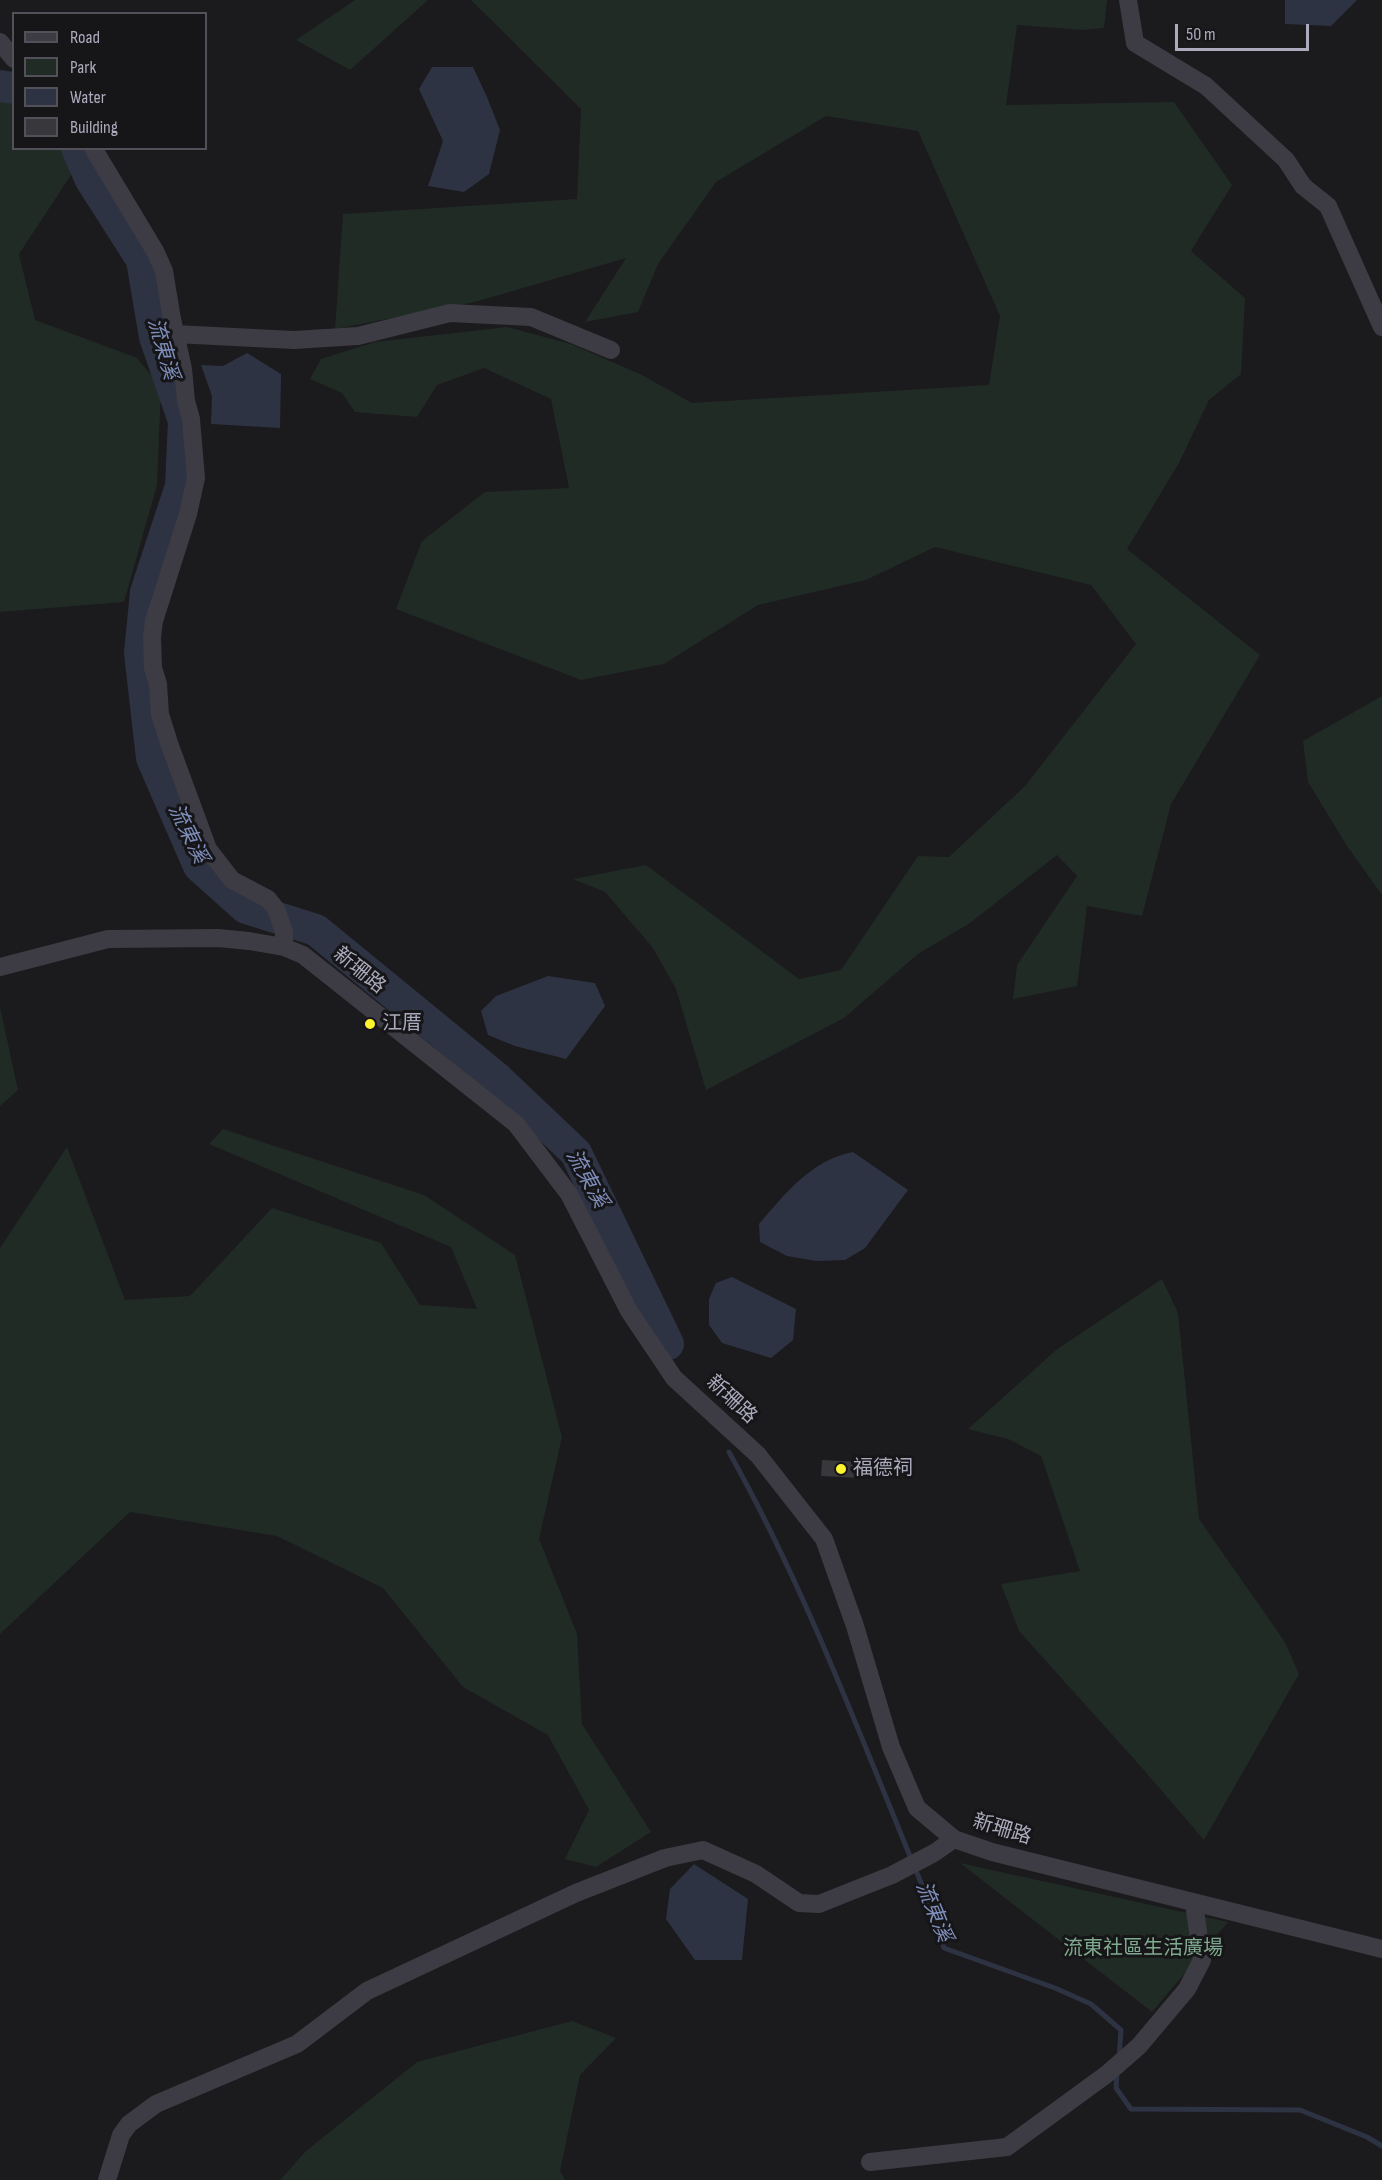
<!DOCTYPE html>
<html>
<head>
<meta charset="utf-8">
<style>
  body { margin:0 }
  #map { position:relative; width:1382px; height:2180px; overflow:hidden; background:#1b1a1d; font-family:"Sofia Sans Condensed",sans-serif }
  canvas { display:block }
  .legend { position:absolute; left:12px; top:12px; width:195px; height:138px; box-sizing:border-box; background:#161518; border:2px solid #52515a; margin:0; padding:8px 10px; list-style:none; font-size:18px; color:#ababbd }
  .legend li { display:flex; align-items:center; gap:12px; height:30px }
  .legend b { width:30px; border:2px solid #52515a }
  .scale { position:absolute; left:1175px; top:24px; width:134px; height:27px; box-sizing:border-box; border:3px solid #ababbd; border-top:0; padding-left:8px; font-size:18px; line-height:21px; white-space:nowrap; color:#ababbd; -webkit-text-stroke:4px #161518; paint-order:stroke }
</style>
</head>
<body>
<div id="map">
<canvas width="1382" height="2180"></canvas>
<ul class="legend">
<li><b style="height:8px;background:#3d3c44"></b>Road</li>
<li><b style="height:16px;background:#212b25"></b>Park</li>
<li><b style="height:16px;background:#2e3343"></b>Water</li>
<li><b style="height:16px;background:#38373c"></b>Building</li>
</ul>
<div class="scale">50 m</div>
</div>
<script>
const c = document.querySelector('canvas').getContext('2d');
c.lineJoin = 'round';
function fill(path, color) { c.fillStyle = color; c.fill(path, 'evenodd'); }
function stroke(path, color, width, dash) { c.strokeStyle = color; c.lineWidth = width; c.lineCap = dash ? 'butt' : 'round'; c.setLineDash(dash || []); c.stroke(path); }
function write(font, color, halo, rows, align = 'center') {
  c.font = font + ' "Sofia Sans Condensed","Noto Sans TC",sans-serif'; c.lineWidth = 6; c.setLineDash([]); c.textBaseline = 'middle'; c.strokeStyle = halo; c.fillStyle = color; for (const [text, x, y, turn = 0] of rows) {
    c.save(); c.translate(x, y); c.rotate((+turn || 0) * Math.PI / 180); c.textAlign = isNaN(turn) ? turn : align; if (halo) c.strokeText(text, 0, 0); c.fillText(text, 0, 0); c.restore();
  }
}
fill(new Path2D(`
  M355 0H428L350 70 296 40Z
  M471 0H1107L1104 28 1084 30 1017 25 1006 105 1174 102 1232 185 1191 251 1245 298 1241 374 1209 400 1179 463 1127 549 1260 655 1171 804 1142 916 1087 906 1077 986 1013 999 1017 965 1077 876 1057 855 970 923 918 954 844 1018 706 1090 676 989 653 948 605 892 573 879 646 865 799 979 841 970 918 856 949 857 1025 786 1136 644 1091 585 935 547 866 580 758 605 664 664 581 680 396 609 422 541 485 492 569 488 551 399 484 368 437 385 417 417 355 412 342 393 310 379 321 359 375 342 507 327 571 344 642 375 692 403 989 385 1000 316 918 131 826 116 716 182 658 264 638 312 585 322 626 258 475 302 335 329 343 214 577 199 581 109Z
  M0 80 13 84 14 148 64 149 77 166 19 254 35 320 137 358 161 387 157 485 124 602 0 612Z
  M1382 696V895L1347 846 1308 782 1303 741Z
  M0 1007 18 1090 0 1106Z
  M223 1129 424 1195 515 1255 562 1437 539 1539 577 1634 582 1724 651 1832 596 1867 565 1859 589 1810 548 1735 463 1687 383 1588 277 1536 130 1512 0 1634V1248L67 1147 125 1300 190 1296 272 1208 381 1243 420 1305 477 1309 451 1247 209 1144Z
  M1162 1279 1178 1313 1199 1519 1285 1642 1299 1674 1204 1840 1143 1769 1019 1631 1001 1584 1080 1571 1041 1456 1008 1439 968 1429 1056 1350Z
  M960 1863 1228 1922 1152 2012Z
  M572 2021 616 2038 580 2075 560 2171 565 2180H280L306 2151 417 2062Z`), '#212b25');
fill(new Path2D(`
  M1285 0H1357L1331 26 1285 24Z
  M432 67H473L487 97 500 130 489 174 464 192 428 186 443 141 419 89Z
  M247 353 281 374 280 428 211 424 212 396 201 365 223 366Z
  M548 976 595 983 605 1006 566 1059 515 1046 488 1035 481 1011 496 996Z
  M853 1152 908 1190 865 1248 845 1260 816 1261 787 1256 760 1242 759 1224C785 1194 811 1160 853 1152Z
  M732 1277 796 1309 793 1340 771 1358 722 1343 709 1325V1299L716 1283Z
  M694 1864 748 1899 742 1960H695L666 1919 670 1889Z`), '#2e3343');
stroke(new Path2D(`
  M729 1452C810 1597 867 1754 931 1907L944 1948 1055 1988 1091 2004 1121 2030 1119 2058
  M1117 2073 1116 2088 1131 2109 1300 2110 1367 2137 1382 2146`), '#2e3343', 5);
stroke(new Path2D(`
  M0 86 14 88
  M77 148 91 180 142 260 155 337 184 421 181 486 146 592 140 653 152 758 199 866 246 908 316 930 498 1079 576 1153 668 1344`), '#2e3343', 32);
fill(new Path2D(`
  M822 1460 861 1462 860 1478 821 1476Z`), '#38373c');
stroke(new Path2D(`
  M1128 0 1135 43 1206 86 1286 160 1303 186 1328 206 1382 327
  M0 42 14 59
  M93 148 155 251 164 271 172 319 183 369 186 401 191 419 196 478 188 514 154 621 152 637 153 668 158 684 160 714 169 743 208 849 232 880 268 899 276 909 284 932V947
  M175 334 294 340 358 336 450 313 531 317 611 350
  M0 967 108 939 218 938 249 941 284 947 303 955 516 1124 569 1194 629 1311 674 1378 758 1455 824 1539 855 1626 891 1747 917 1808 954 1839 992 1852 1382 1949
  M870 2162 1007 2147 1107 2074 1139 2046 1187 1989 1202 1960 1194 1903
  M107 2180 121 2135 129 2124 156 2104 297 2044 367 1991 576 1893 665 1858 703 1850 756 1874 799 1903 819 1904 892 1875 934 1853 954 1839`), '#3d3c44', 18);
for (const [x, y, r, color] of [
  [370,1024,6,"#fff52f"],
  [841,1469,6,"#fff52f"]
]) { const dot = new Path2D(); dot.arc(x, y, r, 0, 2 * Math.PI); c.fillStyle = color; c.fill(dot); stroke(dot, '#161518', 2); }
write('20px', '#ababbd', '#161518', [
  ["新珊路",359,971,39],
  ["新珊路",731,1400,43],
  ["新珊路",1002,1830,17]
]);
write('20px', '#ababbd', '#161518', [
  ["江厝",382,1024],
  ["福德祠",853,1469]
], 'left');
write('20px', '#80aa8f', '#161518', [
  ["流東社區生活廣場",1143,1949]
]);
write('italic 21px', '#7f8ebb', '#161518', [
  ["流東溪",162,349,74],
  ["流東溪",187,834,64],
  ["流東溪",586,1179,61],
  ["流東溪",933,1912,68]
]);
</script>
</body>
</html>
